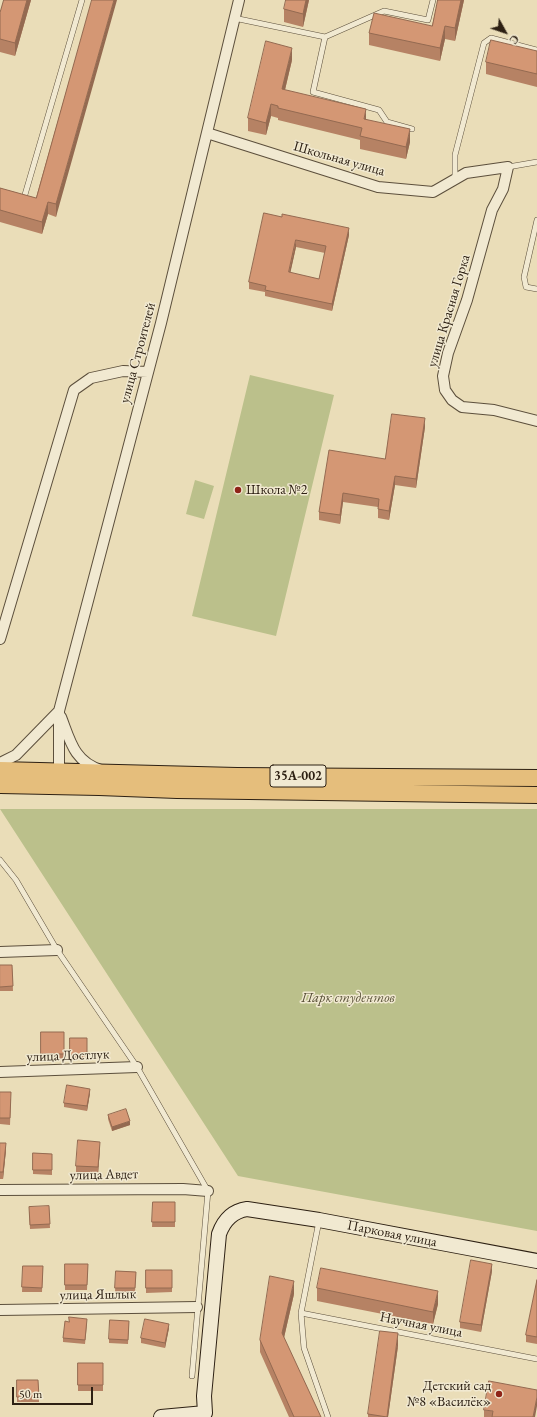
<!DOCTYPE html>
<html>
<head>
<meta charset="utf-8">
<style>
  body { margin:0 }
  #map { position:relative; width:537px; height:1417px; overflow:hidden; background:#eaddb8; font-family:"EB Garamond",serif }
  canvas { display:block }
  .north { position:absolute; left:485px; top:12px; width:40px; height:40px; -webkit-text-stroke:3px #f1e9d1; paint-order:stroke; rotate:130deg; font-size:11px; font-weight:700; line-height:16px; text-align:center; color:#2d2013 }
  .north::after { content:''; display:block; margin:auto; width:14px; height:18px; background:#2d2013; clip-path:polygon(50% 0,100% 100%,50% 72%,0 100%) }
  .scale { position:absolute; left:12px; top:1387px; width:81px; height:18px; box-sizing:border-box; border:2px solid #2d2013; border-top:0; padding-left:5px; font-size:12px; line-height:14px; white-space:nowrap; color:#2d2013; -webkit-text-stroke:3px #f1e9d1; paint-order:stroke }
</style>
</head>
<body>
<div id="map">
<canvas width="537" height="1417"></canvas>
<div class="north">С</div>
<div class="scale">50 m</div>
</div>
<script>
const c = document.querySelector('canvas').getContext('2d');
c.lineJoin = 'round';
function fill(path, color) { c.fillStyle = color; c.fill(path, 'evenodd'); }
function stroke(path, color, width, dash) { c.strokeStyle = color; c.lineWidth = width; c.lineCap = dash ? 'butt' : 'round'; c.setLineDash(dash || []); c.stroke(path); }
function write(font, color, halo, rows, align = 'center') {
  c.font = font + ' "EB Garamond",serif'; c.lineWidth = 3; c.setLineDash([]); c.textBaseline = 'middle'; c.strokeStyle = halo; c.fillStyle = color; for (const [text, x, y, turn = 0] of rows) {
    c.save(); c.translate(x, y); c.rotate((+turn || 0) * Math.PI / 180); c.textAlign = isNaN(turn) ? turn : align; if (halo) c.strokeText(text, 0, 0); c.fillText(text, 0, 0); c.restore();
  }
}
fill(new Path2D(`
  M250 375 334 395 276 636 192 616Z
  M195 480 214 486 204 519 186 514Z
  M0 809H537V1231L238 1176Z`), '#bbc08b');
const lane = new Path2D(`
  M234 18 325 37 313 92 379 110 387 122 412 129
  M325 37 384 11 428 20 433 0
  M508 167 537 162
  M455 179V155L484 43 491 38 537 50
  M20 197 24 198 82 0
  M537 220 524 277 526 287 537 289
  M0 860 16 880 57 950 137 1067 208 1191 192 1376
  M319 1221 301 1313 304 1348 328 1417
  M301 1313 537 1359`);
const street = new Path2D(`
  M207 133 378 187 433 192 466 173 508 167 503 189 492 210 467 300 448 353 443 376 445 390 452 400 462 407 494 410 537 421
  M0 639 74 390 91 378 123 371 148 372
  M61 717C70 740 74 762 101 770
  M0 763 16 755 59 711
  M59 776V711L161 323 239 0
  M0 952 57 950
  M0 1072 137 1067
  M0 1190 183 1189 208 1191
  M0 1310 197 1307`);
const secondary = new Path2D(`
  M161 1417 205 1413 204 1396 219 1234C224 1220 233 1211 247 1209L319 1220 537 1261`);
const primary = new Path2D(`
  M0 770 237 776 537 778
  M0 785 99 787 177 790 537 795`);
stroke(lane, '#5c4f3c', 6);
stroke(street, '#5c4f3c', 12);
stroke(secondary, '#2d2013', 16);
stroke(primary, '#2d2013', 18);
stroke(lane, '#f1e9d1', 5);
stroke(street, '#f1e9d1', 10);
stroke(secondary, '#f1e9d1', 14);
stroke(primary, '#e5be7c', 16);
fill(new Path2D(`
  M4 0H31L15 56 0 52V13Z
  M92 0 56 217 48 214 42 234 0 222V188L36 198Z
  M309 0 303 27 284 22V9Z
  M438 0H464L455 41 445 39 440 61 369 45V33L432 26Z
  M537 51V87L486 74V62Z
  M292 60 285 90 366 119 410 142 406 159 360 149V140L278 120V118L271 116 266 135 248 131V118Z
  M264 213 349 235 332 311 265 296V292L249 289V282ZM296 247 325 253 319 279 290 273Z
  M425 427 416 488 395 485 389 520 378 518V507L343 502 340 524 319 520V512Z
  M0 965H12L13 991H0Z
  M41 1032H64V1059H41Z
  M70 1038H87V1059H70Z
  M0 1092 11 1099 10 1125 0 1124Z
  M90 1093 87 1111 64 1107V1103Z
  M108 1115 130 1125 112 1131 108 1119Z
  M0 1143 6 1150 3 1179H0Z
  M100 1148 98 1174 76 1172V1166Z
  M33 1153 52 1154V1175L33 1174Z
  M153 1202H175V1227H152Z
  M49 1206 50 1228 30 1229 29 1212Z
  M65 1264H88L87 1290H65Z
  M23 1266H43L42 1292H22Z
  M146 1270H172V1292L146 1293Z
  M116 1271 136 1272 135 1293 115 1292Z
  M492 1271 481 1332 460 1328V1322Z
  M537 1280V1344L526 1342V1335Z
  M317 1288 438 1304 433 1324 317 1301Z
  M294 1294 284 1338 321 1417H289L260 1352V1340Z
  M129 1321 128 1344 109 1343V1339Z
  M87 1324 85 1344 63 1342V1338Z
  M169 1328 165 1348 141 1343V1338Z
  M398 1346 388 1417H368V1414Z
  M78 1363H103V1391H78Z
  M17 1380H38L39 1402H17Z
  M484 1410 535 1417H484Z`), '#b68264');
fill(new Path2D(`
  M27 0H31L15 56V43Z
  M114 0H117L56 217V204Z
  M306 0H309L303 27V14Z
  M461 0H464L455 41V28Z
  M445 26V39L440 61V48Z
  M292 48V60L282 102V89Z
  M271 104V116L266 135V123Z
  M366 109V122L364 119Z
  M410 129V142L406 159V147Z
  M48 202V214L42 234V222Z
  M349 228V235L332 311V304Z
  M296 240V247L289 279V272Z
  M425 418V427L416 488V479Z
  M395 476V485L389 520V511Z
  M343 493V502L340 524V515Z
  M90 1089V1093L87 1111V1106Z
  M130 1121V1125L112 1131V1127Z
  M100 1142V1148L98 1174V1167Z
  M6 1143V1150L3 1179V1172Z
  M492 1264V1271L481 1332V1325Z
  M294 1281V1294L282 1346V1333Z
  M438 1291V1304L433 1324V1312Z
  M169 1324V1328L165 1348V1343Z
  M398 1333V1346L388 1417H387Z
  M537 1397V1406L535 1417H533Z`), '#946a51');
const building = new Path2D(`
  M4 0H27L15 43 0 39V13Z
  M92 0H114L56 204 48 202 42 222 0 210V188L36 198Z
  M286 0H306L303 14 284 9Z
  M438 0H461L455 28 445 26 440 48 369 33 374 13 432 26Z
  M491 40 537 51V74L486 62Z
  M266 41 292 48 282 89 366 109 364 119 410 129 406 147 360 136 362 128 278 108V106L271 104 266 123 248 118Z
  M264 213 282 217V214L349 228 332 304 265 290 266 286 249 282ZM296 240 326 246 319 279 289 272Z
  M392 414 425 418 416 479 395 476 389 511 378 509 379 499 343 493 340 515 319 512 329 450 385 459Z
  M0 965H12L13 986 0 987Z
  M41 1032H64V1054H41Z
  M70 1038H87V1055H70Z
  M67 1085 90 1089 87 1106 64 1103Z
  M0 1092H11L10 1118H0Z
  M126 1109 130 1121 112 1127 108 1115Z
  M78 1140 100 1142 98 1167 76 1166Z
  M0 1143H6L3 1172H0Z
  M33 1153 52 1154V1170H33Z
  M153 1202H175V1222H152Z
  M49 1206 50 1224 30 1225 29 1207Z
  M471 1260 492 1264 481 1325 460 1322Z
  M65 1264H88L87 1285H65Z
  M23 1266H43L42 1288 22 1287Z
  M321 1268 438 1291 433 1312 317 1288Z
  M146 1270H172V1288H146Z
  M116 1271 136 1272 135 1288H115Z
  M270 1276 294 1281 282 1333 321 1417H294L260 1340Z
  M537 1280V1337L526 1335Z
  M69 1317 87 1319 85 1340 63 1338 65 1321 69 1322Z
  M145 1319 169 1324 165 1343 141 1338Z
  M110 1320 129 1321 128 1340 109 1339Z
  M380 1331 398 1333 387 1417 368 1414Z
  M78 1363H103V1385H78Z
  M17 1380H38L39 1397H17Z
  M489 1381 537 1390V1397L533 1417H492L493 1411 484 1410Z`);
fill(building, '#d49774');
stroke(building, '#946a51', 1);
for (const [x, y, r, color] of [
  [238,490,4,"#8f2418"],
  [499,1394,4,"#8f2418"]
]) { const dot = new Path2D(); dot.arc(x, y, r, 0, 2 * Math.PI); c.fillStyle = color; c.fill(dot); stroke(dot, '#f1e9d1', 1.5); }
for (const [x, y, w] of [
  [298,776,56]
]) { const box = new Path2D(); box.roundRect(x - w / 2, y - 11, w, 22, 3); c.fillStyle = '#f1e9d1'; c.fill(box); stroke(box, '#2d2013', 1); }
write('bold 13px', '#2d2013', null, [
  ["35А-002",298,776]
]);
write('14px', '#2d2013', '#f1e9d1', [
  ["Школьная улица",339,159,16],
  ["улица Красная Горка",449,311,-73],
  ["улица Строителей",138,353,-75],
  ["улица Достлук",68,1056,-2],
  ["улица Авдет",104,1175,-1],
  ["Парковая улица",392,1234,11],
  ["улица Яшлык",98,1295,-1],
  ["Научная улица",421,1325,11]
]);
write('14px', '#2d2013', '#f1e9d1', [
  ["Школа №2",246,490],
  ["Детский сад",491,1386,"right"],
  ["№8 «Василёк»",491,1402,"right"]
], 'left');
write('italic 14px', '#585037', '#f1e9d1', [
  ["Парк студентов",348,998]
]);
</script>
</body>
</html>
